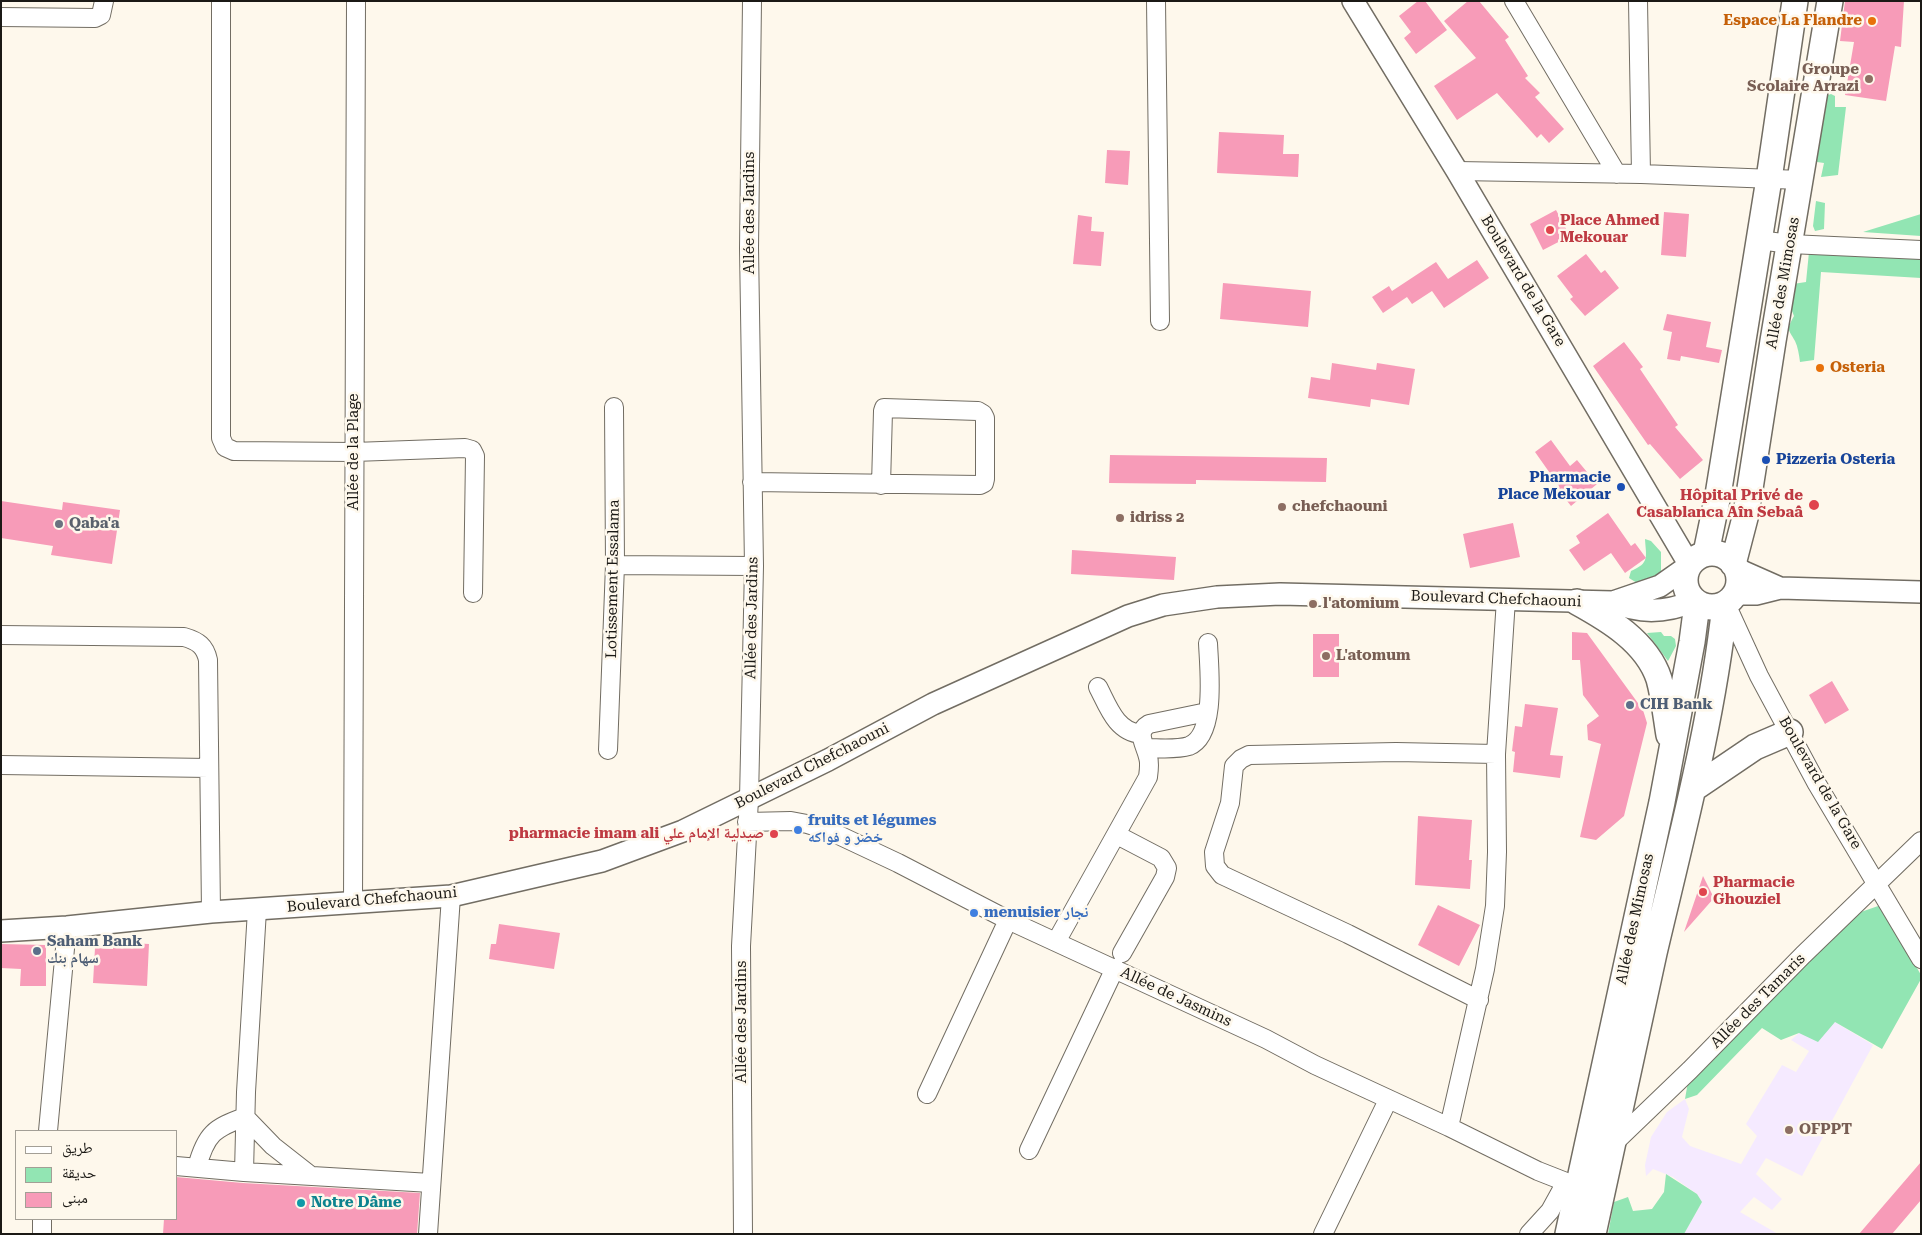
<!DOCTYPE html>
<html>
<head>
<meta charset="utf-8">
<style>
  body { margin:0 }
  #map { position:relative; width:1922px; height:1235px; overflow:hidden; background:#fef8ec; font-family:"Roboto Serif","Noto Naskh Arabic",serif }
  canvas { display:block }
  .frame { position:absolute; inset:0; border:2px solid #1b1915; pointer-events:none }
  .legend { position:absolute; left:15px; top:1130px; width:162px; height:90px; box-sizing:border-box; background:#fef8ec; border:1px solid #a39f96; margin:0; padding:6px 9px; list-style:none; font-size:15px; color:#1b1915 }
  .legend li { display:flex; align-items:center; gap:10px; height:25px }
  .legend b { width:25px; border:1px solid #a39f96 }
</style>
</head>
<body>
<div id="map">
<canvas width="1922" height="1235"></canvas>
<div class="frame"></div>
<ul class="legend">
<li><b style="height:6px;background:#fff"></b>طريق</li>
<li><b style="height:14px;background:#92e5b3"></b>حديقة</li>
<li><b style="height:14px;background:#f79bb8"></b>مبنى</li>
</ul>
</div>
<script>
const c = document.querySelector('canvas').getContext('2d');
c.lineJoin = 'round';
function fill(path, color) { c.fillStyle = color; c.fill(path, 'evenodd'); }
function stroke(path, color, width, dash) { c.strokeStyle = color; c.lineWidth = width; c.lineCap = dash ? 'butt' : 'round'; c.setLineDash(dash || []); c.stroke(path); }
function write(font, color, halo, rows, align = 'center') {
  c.font = font + ' "Roboto Serif","Noto Naskh Arabic",serif'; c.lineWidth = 5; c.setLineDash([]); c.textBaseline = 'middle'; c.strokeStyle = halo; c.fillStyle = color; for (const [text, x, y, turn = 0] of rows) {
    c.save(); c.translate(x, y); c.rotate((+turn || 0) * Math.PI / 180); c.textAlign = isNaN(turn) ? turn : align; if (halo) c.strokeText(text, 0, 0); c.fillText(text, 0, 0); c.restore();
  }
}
fill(new Path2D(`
  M1835 1022 1873 1045 1802 1176 1766 1158 1756 1174 1782 1199 1772 1210 1754 1197 1740 1212 1778 1234H1684L1702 1202 1697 1194 1673 1177 1653 1169 1646 1176 1645 1165 1651 1137 1667 1112 1685 1099 1689 1109 1682 1137 1690 1146 1741 1164 1757 1136 1746 1124 1782 1065 1796 1072 1809 1051 1791 1040 1799 1033Z`), '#f5eaff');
fill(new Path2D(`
  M1831 94 1835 96V107H1846L1838 175 1821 177 1824 163 1817 162 1810 154 1814 139 1825 114 1820 101 1823 97Z
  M1816 201 1825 203 1824 229 1815 231 1813 226Z
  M1921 214V236L1863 232Z
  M1809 252 1921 258V278L1821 272 1814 360 1800 362C1799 355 1798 347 1795 341 1788 328 1786 331 1794 316L1790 306 1793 303 1789 294 1793 284 1806 282Z
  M1645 539 1651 541 1661 552V578L1637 583 1629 578 1631 571C1650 563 1646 557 1645 539Z
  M1661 632 1664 636H1671L1675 639 1676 646 1668 661 1647 633Z
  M1881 905 1921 975V979L1882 1049 1835 1022 1818 1042 1799 1033 1781 1040 1762 1028 1697 1095 1685 1099 1690 1070 1858 913Z
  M1666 1174 1697 1194 1702 1202 1684 1234H1608L1614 1202 1628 1197 1633 1211 1652 1209 1664 1192Z`), '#92e5b3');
fill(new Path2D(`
  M1418 1H1425L1447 30 1416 54 1404 38 1411 32 1399 16Z
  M1468 1H1479L1509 37 1505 40 1528 76 1525 78 1540 93 1535 97 1564 129 1549 143 1541 134 1537 138 1497 93 1457 120 1434 86 1476 58 1444 21Z
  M1845 1H1904L1901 47 1895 46 1886 101 1845 95 1854 42 1840 41Z
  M1219 132 1284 135 1283 154H1299L1298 177 1217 173Z
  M1107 150 1130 151 1128 185 1105 183Z
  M1556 210 1570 236 1543 250 1530 224Z
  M1664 212 1689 214 1686 257 1661 255Z
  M1078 215 1092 217 1091 231 1104 232 1101 266 1073 264Z
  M1586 254 1601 273 1605 270 1619 288 1585 316 1570 299 1573 297 1557 276Z
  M1477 260 1489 278 1444 308 1432 291 1412 304 1407 297 1383 313 1372 297 1389 286 1392 291 1436 262 1448 279Z
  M1223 283 1311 291 1308 327 1220 319Z
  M1667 314 1711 322 1706 347 1722 350 1719 363 1681 356 1680 361 1667 359 1672 332 1663 330Z
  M1624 342 1643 367 1640 369 1678 425 1675 427 1703 460 1680 479 1650 444 1648 445 1593 366Z
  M1332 363 1376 370 1377 363 1415 369 1409 405 1371 399 1370 407 1308 398 1311 377 1330 380Z
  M1551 440 1570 466 1577 460 1597 484 1571 506 1557 488 1559 486 1535 452Z
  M1110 455 1327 458 1326 482 1196 480V484L1109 483Z
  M1 501 62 510 63 502 120 510 112 564 51 555 53 546 1 538Z
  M1608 513 1631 546 1635 543 1646 558 1625 573 1611 553 1584 571 1569 550 1580 543 1576 536Z
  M1513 523 1520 557 1470 568 1463 534Z
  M1072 550 1176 557 1174 580 1071 574Z
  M1572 632 1587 633 1643 710 1647 723 1624 816 1596 840 1580 837 1601 744 1588 740 1587 725 1599 716 1583 695 1580 660H1572Z
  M1313 634H1339V677H1313Z
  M1832 681 1849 710 1825 724 1809 695Z
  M1525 704 1558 708 1550 755 1563 756 1560 778 1513 772 1515 752 1512 751 1515 726 1522 727Z
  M1418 816 1472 820 1469 860H1472L1470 889 1415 885Z
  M1703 876 1714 898 1684 932Z
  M1438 905 1480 925 1459 966 1418 945Z
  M499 924 560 933 554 969 489 959 491 944H496Z
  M113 942 149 944 147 986 93 983 95 948 113 949Z
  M1 944 46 945V986H20L21 969 1 968Z
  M1921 1162V1200L1892 1234H1859Z
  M176 1177 243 1183 420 1193 417 1234H163L164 1219H176Z`), '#f79bb8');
const minor = new Path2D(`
  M221 1V438L225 447 234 451 354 452 465 448 472 450 475 456 473 593
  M1156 1 1160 321
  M1514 1 1617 174
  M1638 1 1641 174
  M1 17 95 18 101 15 104 1
  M1457 171 1641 174 1801 180
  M1759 240 1790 244 1921 250
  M752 482 980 485 984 483 985 479V418L983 414 978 411 884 408 883 411 881 485
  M615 565 754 566
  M1726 604 1759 676 1817 784 1921 959
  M1 635 184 637C198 641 205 646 208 660L211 912
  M1098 687C1108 706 1116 732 1141 734
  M1146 748C1159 748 1176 750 1189 746 1217 735 1209 668 1208 643
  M608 750 615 565 614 407
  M1 765 209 768
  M747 822 791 821 807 824 830 831 898 863 1008 920 1266 1039 1315 1065 1449 1127 1538 1171 1566 1182 1590 1187
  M1117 835 1161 858 1167 868 1165 877 1122 953
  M353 903 356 1
  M1056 942 1148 777C1149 770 1150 763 1148 757 1145 744 1135 732 1149 724L1207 712
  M1479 1000 1348 934 1222 875 1215 866 1214 852 1230 803 1234 766 1241 759 1249 755 1396 752 1496 754
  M927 1094 1008 920
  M1449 1127 1485 969 1495 906 1497 852 1496 754 1506 599
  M48 1131 67 927
  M1610 1143H1614L1690 1070 1803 955 1921 841
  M1029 1150 1115 968
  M176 1166 244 1172 431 1183
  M197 1167C206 1134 214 1128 245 1117L273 1146 310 1175
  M244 1172 246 1092 257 910
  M42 1234V1219
  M428 1234 451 896
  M743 1234 741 946 749 799 754 566 749 248 752 1
  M1323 1234 1388 1100
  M1529 1234 1550 1211 1566 1182`);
const tertiary = new Path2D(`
  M1353 1 1457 171 1689 564
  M1737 569 1780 588
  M1736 594H1756L1780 588 1921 592
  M1613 602C1640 614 1666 613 1694 601
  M1 931 67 927 211 912 451 896 602 861 683 831 828 760 933 704 1128 616 1163 605 1217 597 1280 594 1613 602 1660 586 1687 567`);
const secondary = new Path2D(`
  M1685 580a27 27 0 1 1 54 0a27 27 0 1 1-54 0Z
  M1706 553 1718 495 1769 179 1795 1
  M1733 564 1746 514 1773 341 1830 1
  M1577 602C1608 619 1647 642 1659 679 1664 697 1666 717 1669 735
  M1693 789 1755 747 1790 732
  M1568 1234 1662 802 1692 642 1697 604
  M1593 1234C1614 1140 1633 1046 1654 953 1681 838 1712 723 1725 605`);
stroke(minor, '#726d63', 20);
stroke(tertiary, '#726d63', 24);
stroke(secondary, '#726d63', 28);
stroke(minor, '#fff', 18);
stroke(tertiary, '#fff', 21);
stroke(secondary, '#fff', 25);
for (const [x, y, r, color] of [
  [1872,21,5,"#e8710a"],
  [1869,79,5,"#8d6e63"],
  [1550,230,5,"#e0444e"],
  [1820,368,5,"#e8710a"],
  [1766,460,5,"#1a4fb4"],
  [1621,487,5,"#1a4fb4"],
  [1814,505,6,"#e0444e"],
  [1282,507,5,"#8d6e63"],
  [1120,518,5,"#8d6e63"],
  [59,524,5,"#6b7280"],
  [1313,604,5,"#8d6e63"],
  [1326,656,5,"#8d6e63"],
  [1630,705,5,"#5c6f8a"],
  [798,830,5,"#3f7fe0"],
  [774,834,5,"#e0444e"],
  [1703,892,5,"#e0444e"],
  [974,913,5,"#3f7fe0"],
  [37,951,5,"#5c6f8a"],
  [1789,1130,5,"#8d6e63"],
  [301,1203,5,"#0f9aa8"]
]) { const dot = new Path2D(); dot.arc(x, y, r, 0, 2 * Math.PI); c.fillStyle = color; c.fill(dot); stroke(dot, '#fef8ec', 2); }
write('bold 15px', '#c56008', '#fef8ec', [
  ["Espace La Flandre",1862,21],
  ["Osteria",1830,368,"left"]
], 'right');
write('bold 15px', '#785e54', '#fef8ec', [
  ["Groupe",1859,70,"right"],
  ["Scolaire Arrazi",1859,87,"right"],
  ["chefchaouni",1292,507],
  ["idriss 2",1130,518],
  ["l'atomium",1323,604],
  ["L'atomum",1336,656],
  ["OFPPT",1799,1130]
], 'left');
write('15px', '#1b1915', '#fef8ec', [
  ["Allée des Jardins",750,213,-90],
  ["Boulevard de la Gare",1523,281,59],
  ["Allée des Mimosas",1783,283,-80],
  ["Allée de la Plage",354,452,-90],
  ["Lotissement Essalama",613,579,-89],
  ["Boulevard Chefchaouni",1496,599,2],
  ["Allée des Jardins",752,618,-89],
  ["Boulevard Chefchaouni",812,766,-27],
  ["Boulevard de la Gare",1820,783,60],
  ["Boulevard Chefchaouni",372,900,-5],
  ["Allée des Mimosas",1635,919,-78],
  ["Allée de Jasmins",1176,997,25],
  ["Allée des Tamaris",1758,1001,-45],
  ["Allée des Jardins",742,1022,-90]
]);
write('bold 15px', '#be3a42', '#fef8ec', [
  ["Place Ahmed",1560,221],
  ["Mekouar",1560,238],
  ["Hôpital Privé de",1803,496,"right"],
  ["Casablanca Aîn Sebaâ",1803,513,"right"],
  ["pharmacie imam ali صيدلية الإمام علي",764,834,"right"],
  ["Pharmacie",1713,883],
  ["Ghouziel",1713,900]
], 'left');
write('bold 15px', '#164399', '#fef8ec', [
  ["Pizzeria Osteria",1776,460],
  ["Pharmacie",1611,478,"right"],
  ["Place Mekouar",1611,495,"right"]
], 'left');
write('bold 15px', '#5b616d', '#fef8ec', [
  ["Qaba'a",69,524]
], 'left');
write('bold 15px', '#4e5e75', '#fef8ec', [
  ["CIH Bank",1640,705],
  ["Saham Bank",47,942],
  ["سهام بنك",47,959]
], 'left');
write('bold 15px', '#366cbe', '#fef8ec', [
  ["fruits et légumes",808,821],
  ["خضر و فواكه",808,838],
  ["menuisier نجار",984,913]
], 'left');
write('bold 15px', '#0d838f', '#fef8ec', [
  ["Notre Dâme",311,1203]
], 'left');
</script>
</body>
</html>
